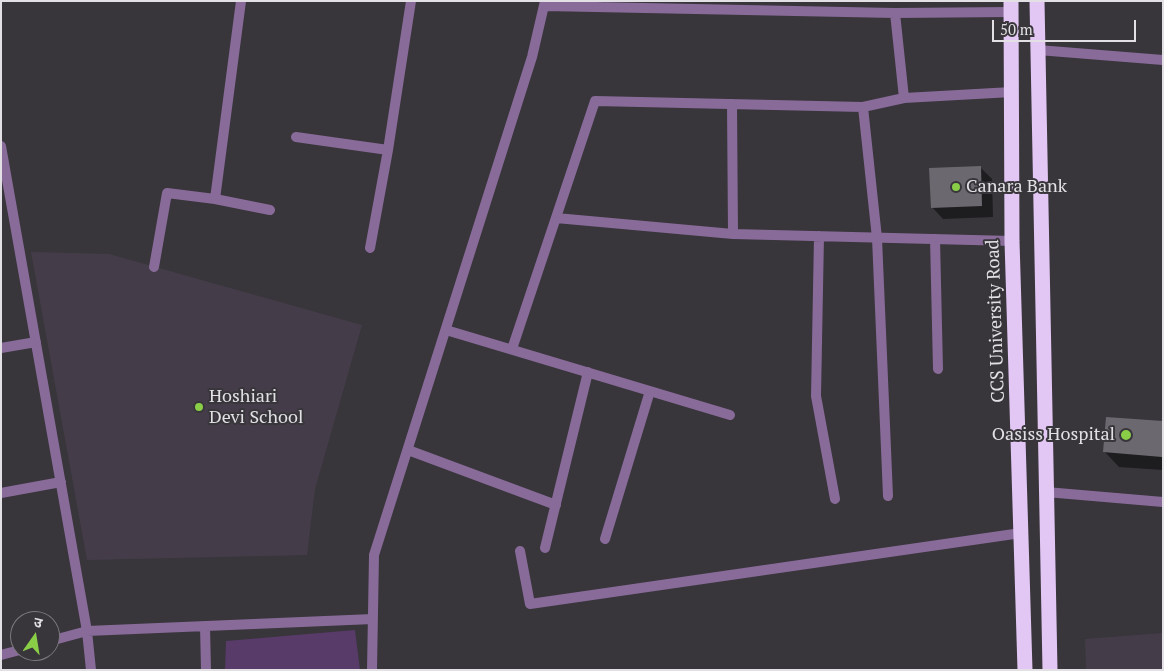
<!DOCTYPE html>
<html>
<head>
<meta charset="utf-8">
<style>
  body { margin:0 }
  #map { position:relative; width:1164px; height:671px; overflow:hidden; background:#38353b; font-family:"PT Serif","Noto Sans Devanagari",serif }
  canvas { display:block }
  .frame { position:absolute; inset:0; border:2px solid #e2e0e4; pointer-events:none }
  .north { position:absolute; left:10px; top:611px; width:50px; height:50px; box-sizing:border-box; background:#38353b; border:1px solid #7c797f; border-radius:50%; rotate:13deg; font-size:14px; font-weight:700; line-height:20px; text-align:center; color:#e2e0e4 }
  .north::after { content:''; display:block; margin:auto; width:18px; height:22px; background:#8ace48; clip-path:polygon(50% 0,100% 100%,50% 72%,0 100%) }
  .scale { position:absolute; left:992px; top:20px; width:144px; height:22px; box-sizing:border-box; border:2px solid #e2e0e4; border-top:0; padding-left:6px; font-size:15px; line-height:18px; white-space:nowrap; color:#e2e0e4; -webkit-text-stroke:4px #38353b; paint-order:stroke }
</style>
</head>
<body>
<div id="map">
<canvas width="1164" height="671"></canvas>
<div class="frame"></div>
<div class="north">उ</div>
<div class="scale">50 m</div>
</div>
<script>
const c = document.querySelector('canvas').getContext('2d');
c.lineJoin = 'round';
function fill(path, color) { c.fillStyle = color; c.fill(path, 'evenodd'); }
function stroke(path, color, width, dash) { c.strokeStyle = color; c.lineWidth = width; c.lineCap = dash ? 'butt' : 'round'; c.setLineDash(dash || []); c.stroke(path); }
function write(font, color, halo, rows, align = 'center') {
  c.font = font + ' "PT Serif",serif'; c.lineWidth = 4; c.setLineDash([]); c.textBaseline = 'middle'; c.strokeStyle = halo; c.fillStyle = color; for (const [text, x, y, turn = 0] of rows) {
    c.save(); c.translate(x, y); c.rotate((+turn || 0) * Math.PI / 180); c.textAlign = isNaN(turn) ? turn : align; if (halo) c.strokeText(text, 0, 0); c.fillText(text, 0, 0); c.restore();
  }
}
fill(new Path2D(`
  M31 252 109 254 362 325 315 489 307 555 87 560Z
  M1163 633V670H1086L1085 639Z`), '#443d49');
fill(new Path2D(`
  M355 630 360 670H225L226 641Z`), '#583b69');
fill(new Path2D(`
  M569 1H606V5L571 4Z
  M980 167 992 179 993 217 943 219 932 207Z
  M1163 422V470L1119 467 1105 452Z`), '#0007');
fill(new Path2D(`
  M981 166 982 206 931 208 929 168Z
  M1106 417 1163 421 1162 457 1103 452Z`), '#6c686f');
stroke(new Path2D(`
  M545 6 895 13 1011 12
  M895 13 904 98
  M1038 50 1163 60
  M863 107 904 98 1012 92
  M296 137 388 150
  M1 146 87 631 91 670
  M215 199 270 210
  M556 218 733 234 732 104
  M733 234 1012 241
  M819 236 816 396 835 499
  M935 239 938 369
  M370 248 388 150 411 1
  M154 267 167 193 215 199 241 1
  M446 330 730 415
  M1 348 36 342
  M512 349 595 101 863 107 877 238 888 496
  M408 450 556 505
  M1046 492 1163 502
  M1 493 61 482
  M605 539 650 391
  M545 548 588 372
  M520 551 530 604 1021 533
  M205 626 206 670
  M50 641 87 631 373 619
  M1 655 20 650
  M372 670 374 555 532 57 545 1`), '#886b99', 10);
stroke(new Path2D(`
  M1011 1 1012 241 1025 670
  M1037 1 1050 670`), '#e2c6f4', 15);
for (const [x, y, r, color] of [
  [956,187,5,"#8ace48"],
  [199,407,5,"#8ace48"],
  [1126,435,6,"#8ace48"]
]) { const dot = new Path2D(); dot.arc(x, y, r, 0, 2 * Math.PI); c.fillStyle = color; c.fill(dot); stroke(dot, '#38353b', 2); }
write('18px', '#e2e0e4', '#38353b', [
  ["Canara Bank",966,187],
  ["Hoshiari",209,397],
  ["Devi School",209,418],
  ["Oasiss Hospital",1115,435,"right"]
], 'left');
write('18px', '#e2e0e4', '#38353b', [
  ["CCS University Road",996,321,-92]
]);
</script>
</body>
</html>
